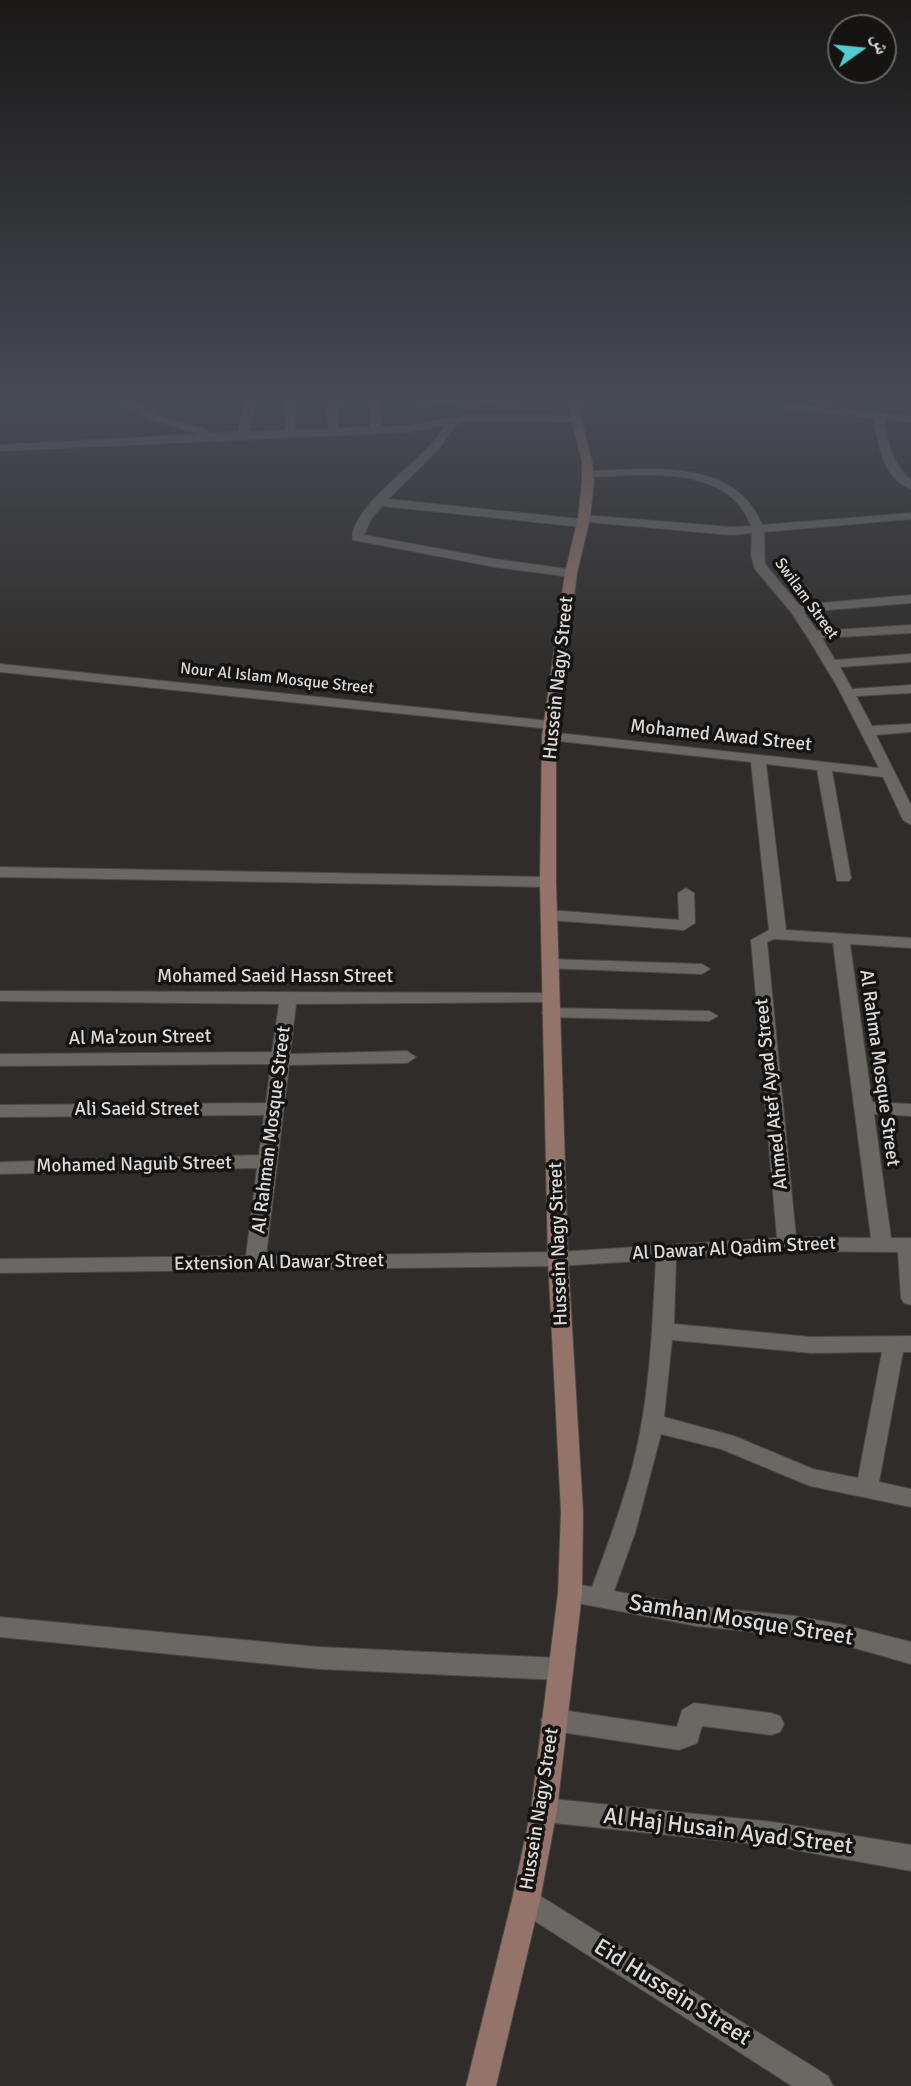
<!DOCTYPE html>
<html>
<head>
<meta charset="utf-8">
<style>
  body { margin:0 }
  #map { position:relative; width:911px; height:2086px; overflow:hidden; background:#2f2c29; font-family:Signika,"Noto Naskh Arabic",sans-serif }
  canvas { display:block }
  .north { position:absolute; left:827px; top:14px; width:70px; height:70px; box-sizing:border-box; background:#161413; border:2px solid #656362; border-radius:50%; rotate:75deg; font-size:19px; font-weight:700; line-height:28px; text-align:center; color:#dcdad8 }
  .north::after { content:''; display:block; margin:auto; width:24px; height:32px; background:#52cdcf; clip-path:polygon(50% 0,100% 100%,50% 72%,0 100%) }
</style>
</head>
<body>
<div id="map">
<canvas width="911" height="2086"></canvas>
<div class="north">ش</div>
</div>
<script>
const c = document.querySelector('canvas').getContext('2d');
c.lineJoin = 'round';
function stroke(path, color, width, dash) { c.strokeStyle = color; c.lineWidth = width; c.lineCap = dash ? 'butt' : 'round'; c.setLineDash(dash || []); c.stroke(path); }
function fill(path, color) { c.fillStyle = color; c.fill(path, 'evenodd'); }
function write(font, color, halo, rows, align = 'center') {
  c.font = font + ' Signika,sans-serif'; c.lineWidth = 7; c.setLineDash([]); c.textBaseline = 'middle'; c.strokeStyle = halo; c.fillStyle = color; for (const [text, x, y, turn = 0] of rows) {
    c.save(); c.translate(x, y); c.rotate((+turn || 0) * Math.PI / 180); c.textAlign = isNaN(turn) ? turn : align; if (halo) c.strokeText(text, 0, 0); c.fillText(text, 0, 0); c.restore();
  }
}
const street = new Path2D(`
  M114 398H128L163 417 207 430 208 433 238 432 245 398H255L249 432 285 430V398H295V430L328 429 327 398H337L338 428 371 427 368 398H378L381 427 410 426 471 414 577 416 582 419 577 422 471 420 458 423 436 452 388 499 579 519 584 515 731 527 751 526C728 462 642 476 588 477L582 474 588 471C648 470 735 456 762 525L911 513V519L764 532 765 564 799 605 911 595V603L804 612 817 631 911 625V633L822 638 835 660 911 654V662L840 667 852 689 911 685V693L856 696 872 726 911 724V732L876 735 911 805V825L903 820 883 777 832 771 851 878 849 881H837L817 770 766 764 786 930 911 938V948L850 944 872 1102 911 1104V1116L874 1114 891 1238H911V1305L904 1303 901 1298 898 1252 787 1251 676 1258 674 1324 811 1337 911 1336V1352H903L879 1482 911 1489V1507L810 1486 721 1449 661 1434 635 1533 614 1591 696 1606 795 1616 844 1625 911 1642V1664L844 1645 795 1636 696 1626 562 1600 558 1593 562 1586 570 1583 592 1587C612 1534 633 1477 642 1421 651 1368 653 1314 656 1260L558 1266 0 1273V1259L246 1256 257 1168 0 1174V1162L259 1155 264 1115 0 1117V1105L266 1103 271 1064 0 1066V1054L272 1052 279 1004 0 1001V991L557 993 559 997 557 1001 551 1002 296 1004 290 1054 407 1051 416 1057 407 1063 289 1065 266 1256 558 1252 777 1238 751 940 769 930 751 762 549 740 542 736 549 732 879 768 837 686 808 638 791 612 755 569 751 555 752 533 731 535 588 522 583 527 382 506 371 519 364 535 495 559 575 570V576L571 577 495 567 353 540C347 514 411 466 428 448 435 441 440 433 445 425L410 432 0 451V445L198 434 155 421ZM774 939 833 943 871 1238 796 1237 767 942ZM672 1340 811 1353 882 1352 858 1478 813 1469 734 1436 664 1417Z
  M438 398H553L548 401 423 405 418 402 423 399Z
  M788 403 911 416V422L884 419C889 444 891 463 911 480V489C882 478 879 445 873 418L784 408V404Z
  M0 664 550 721 557 725 550 729 0 672Z
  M0 867 548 877 556 882 548 887 0 877Z
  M686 888 694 893 695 923 684 930 549 920 541 915 549 910 679 920 678 893Z
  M550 959 702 964 710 969 702 974 544 968 542 964 544 960Z
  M551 1008 709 1011 718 1016 709 1021 545 1017 542 1013 545 1009Z
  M0 1617 319 1647 560 1658 569 1661 572 1669 569 1677 560 1680 319 1669 0 1637Z
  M694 1703 771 1713 780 1716 784 1724 780 1732 771 1735 702 1726 697 1743 679 1750 554 1731 545 1728 541 1720 545 1712 554 1709 677 1727 682 1710Z
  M544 1798 773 1822 911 1845V1871L773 1846 544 1822 535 1819 531 1810 535 1801Z
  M526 1887 828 2076 833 2086H792L516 1909 512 1900 516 1891Z`);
const secondary = new Path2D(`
  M566 398H576L592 461 594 481 590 518 577 573 556 736V882L568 1259 583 1512 582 1593 557 1810 540 1900 496 2086H466L512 1900 531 1810 558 1593 561 1512 548 1259 540 882 542 736 565 573 578 518 582 481V461Z`);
stroke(street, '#4a4745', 2);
stroke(secondary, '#4a4745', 2);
fill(street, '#6b6763');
fill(secondary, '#94746a');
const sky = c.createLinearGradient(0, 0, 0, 690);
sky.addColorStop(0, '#1a1817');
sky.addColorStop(0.58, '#474b54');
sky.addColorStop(1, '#474b5400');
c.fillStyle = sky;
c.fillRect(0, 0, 911, 690);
write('16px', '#dcdad8', '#161413', [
  ["Swilam Street",806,599,54],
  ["Nour Al Islam Mosque Street",277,679,6]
]);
write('19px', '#dcdad8', '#161413', [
  ["Hussein Nagy Street",559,678,-84],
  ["Mohamed Awad Street",721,736,6],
  ["Mohamed Saeid Hassn Street",275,977],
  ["Al Ma'zoun Street",140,1038,-1],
  ["Al Rahma Mosque Street",879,1068,82],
  ["Ahmed Atef Ayad Street",772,1094,-96],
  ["Ali Saeid Street",137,1110],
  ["Al Rahman Mosque Street",272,1130,-83],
  ["Mohamed Naguib Street",134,1165,-1],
  ["Hussein Nagy Street",559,1244,-92],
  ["Al Dawar Al Qadim Street",734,1249,-3],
  ["Extension Al Dawar Street",279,1263,-1],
  ["Hussein Nagy Street",540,1809,-81]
]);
write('23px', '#dcdad8', '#161413', [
  ["Samhan Mosque Street",741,1621,9],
  ["Al Haj Husain Ayad Street",728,1832,7],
  ["Eid Hussein Street",672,1993,32]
]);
</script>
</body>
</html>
